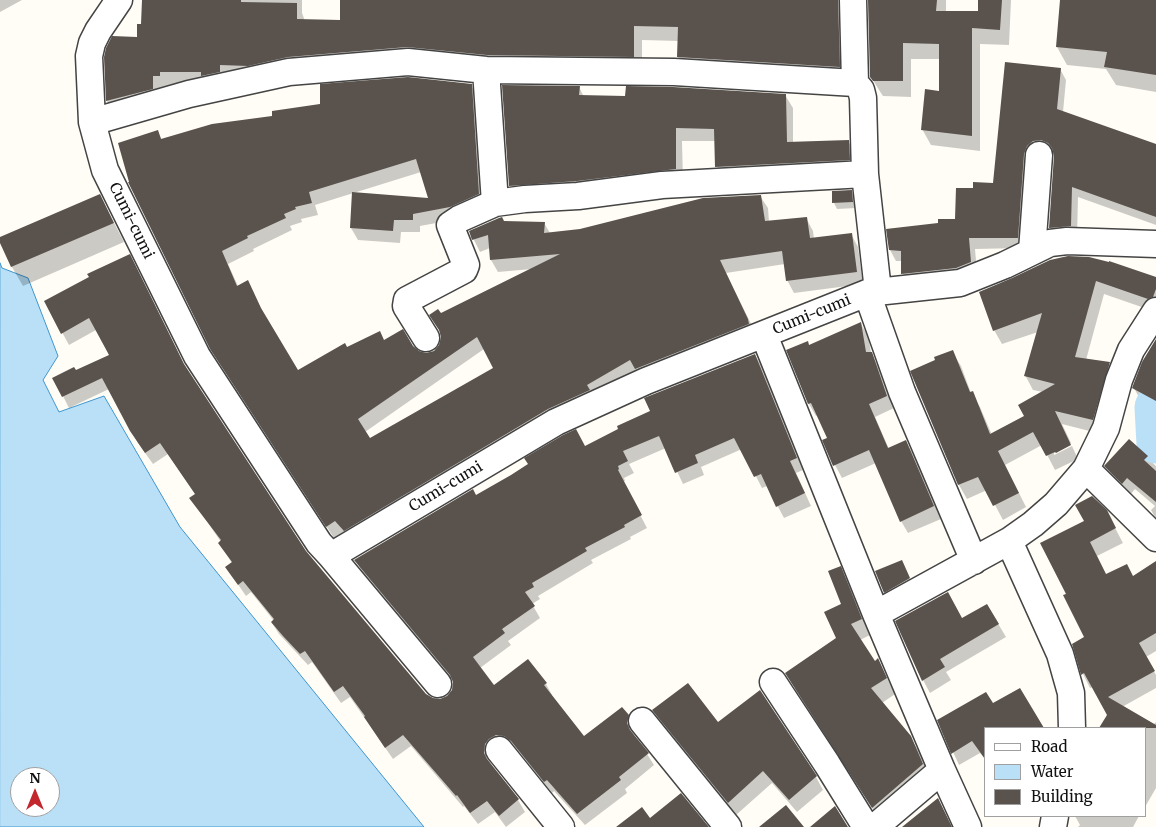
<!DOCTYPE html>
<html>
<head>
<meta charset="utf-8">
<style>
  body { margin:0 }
  #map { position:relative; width:1156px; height:827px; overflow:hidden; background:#fffdf5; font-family:Merriweather,serif }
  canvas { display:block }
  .legend { position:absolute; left:984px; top:727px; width:162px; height:90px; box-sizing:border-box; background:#fff; border:1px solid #a0a0a0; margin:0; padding:6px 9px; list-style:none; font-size:15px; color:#111 }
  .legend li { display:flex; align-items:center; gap:10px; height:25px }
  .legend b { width:25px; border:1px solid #a0a0a0 }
  .north { position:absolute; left:10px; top:767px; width:50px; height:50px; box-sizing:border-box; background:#fff; border:1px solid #a0a0a0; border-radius:50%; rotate:0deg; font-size:14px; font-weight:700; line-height:20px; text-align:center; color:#111 }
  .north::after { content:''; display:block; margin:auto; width:18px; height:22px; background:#c4262e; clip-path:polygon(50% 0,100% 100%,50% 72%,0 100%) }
</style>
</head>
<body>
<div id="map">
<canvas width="1156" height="827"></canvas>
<ul class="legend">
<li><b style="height:6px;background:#fff"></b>Road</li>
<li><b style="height:14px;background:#b9e0f7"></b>Water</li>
<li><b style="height:14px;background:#5a524d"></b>Building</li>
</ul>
<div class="north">N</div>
</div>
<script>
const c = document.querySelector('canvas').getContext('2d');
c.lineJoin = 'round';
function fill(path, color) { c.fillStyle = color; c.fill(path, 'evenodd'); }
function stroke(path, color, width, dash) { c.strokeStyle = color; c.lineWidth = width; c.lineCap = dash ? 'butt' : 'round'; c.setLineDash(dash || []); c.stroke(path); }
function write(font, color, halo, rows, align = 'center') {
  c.font = font + ' Merriweather,serif'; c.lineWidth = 5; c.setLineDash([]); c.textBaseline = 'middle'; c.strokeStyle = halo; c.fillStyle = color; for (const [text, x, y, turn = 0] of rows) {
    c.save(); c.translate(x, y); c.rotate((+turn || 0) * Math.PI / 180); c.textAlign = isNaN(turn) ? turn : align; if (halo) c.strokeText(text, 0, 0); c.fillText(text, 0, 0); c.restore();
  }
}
const water = new Path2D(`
  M0 263 2 268 28 278 58 356 43 380 59 412 104 396 180 527 424 827H0ZM20 777H50V807H20Z`);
fill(water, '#b9e0f7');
stroke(water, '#3f96cf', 1);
fill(new Path2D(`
  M0 0H22L0 12Z
  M143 0H302V13L305 21 341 22V0H854L847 81 687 72 678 57 679 41 642 40V71L496 69 208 86H168L167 90 116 115 107 101 105 57 138 38 142 25Z
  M869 0H946V13H979V0H1011L1009 45 980 44V151L931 145 922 129 940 92V59H911V97L883 96 881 93 871 77Z
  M1061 0H1156V92L1116 85 1106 69 1067 65 1057 47Z
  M1060 69 1066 80 1063 112 1156 145V225L1078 197 1077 237 1056 238 1050 228 1055 153 1047 150 1023 248 975 249 977 273 909 284 903 274V261H896L890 250 940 224 956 220 974 190 994 185Z
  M471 85 478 97 486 206 458 219 420 226V232H401L400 243 358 240 351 228 430 199 421 172 315 205 318 215 301 219 302 222 290 226 292 230 253 249 254 251 228 264 238 286 248 282 266 320 298 372 347 349 384 341 412 347 418 352 426 354 434 352 440 346 442 337 440 314 532 269 498 272 491 260 490 248 480 252 470 232 504 222 544 223 550 233 581 230 760 196 768 208 769 222 806 218 813 231 814 239 851 234 858 247 863 284 794 293 787 280 785 264 726 273 755 332 351 543 343 532 334 538 219 361 158 132 162 140 274 117ZM484 349 495 369 370 440 365 432Z
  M579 87 584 97 785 95 793 108V143L848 141 856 154V172L724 179 717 167 716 141H682L683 182 517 198 510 186Z
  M851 191 855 197 856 208 837 209 834 203Z
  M100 196 124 242 23 286 12 267 0 238Z
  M91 278 188 371 305 552 426 695 433 699 440 700 448 697 453 690 454 682 362 572 356 560 476 497 585 448 755 355 762 367 803 470 796 473 811 506 784 518 767 486 762 488 742 449 701 467 704 475 683 484 666 448 629 464 634 473 624 478 625 481 623 482 647 528 630 537 631 539 591 560 593 563 538 596 540 599 532 604 540 618 508 641 511 645 480 668 493 687 546 684 552 695 551 696 584 738 628 715 635 728 633 736 647 754 654 765 625 789 627 793 585 825 554 791 552 793 519 752 512 747 491 756 490 765 518 800 525 812 506 827 495 812 478 824 464 806 463 807 411 746 393 759 350 697 341 703 312 662 308 665 279 634 272 623 274 621 251 592 246 596 226 567 232 563 219 543 221 542 191 498 196 495 168 454 153 464 138 443 109 389 69 408 63 396 75 372 111 356 96 330 69 345 45 301Z
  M1156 278V312L1104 294 1086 360 1109 364 1117 378 1101 434 1062 424 1071 443 1054 453V455L1072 446 1078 459 1055 470 1042 445 1005 465 1026 507 1003 520 987 490 967 499 959 485 952 352 961 366 971 393 980 407 992 435 1026 416 1043 392 1033 390 1025 375 1038 332 1002 344 994 330 1012 280Z
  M861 324 868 336 871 352 878 366 894 408 875 417 889 449 906 442 913 454 941 519 908 533 901 521 876 463 842 478 835 465 829 439 818 415 816 416 809 404V346Z
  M1156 350V409L1141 401 1134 388Z
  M1129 441 1156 466V519L1151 510 1155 506 1135 489 1130 495 1113 478 1106 466Z
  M1114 526 1123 543 1097 556 1106 575 1133 577 1156 562V651L1146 657 1156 675V688L1122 707 1153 725 1156 722V788L1145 807V728H1101L1108 715 1093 687 1090 688 1083 674 1073 644 1086 638 1068 594 1042 544Z
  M901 561 916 592 892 605 885 592Z
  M840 568 849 584 870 635 860 640 875 662 878 660 895 694 882 703 910 737 920 753 931 780 882 823 795 689 837 639 843 604Z
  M987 605 1006 637 946 672 951 680 930 693 923 680 962 620Z
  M1019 690 1042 728H985V759L980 753 959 765 939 721 993 705Z
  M653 710 717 724 816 777 823 790 797 812 772 783 736 815 661 723Z
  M1075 816H1139L1133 827H1078L1080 825Z`), '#0003');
stroke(new Path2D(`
  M1156 403 1154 407 1156 444`), '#b9e0f7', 39);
fill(new Path2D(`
  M142 0H241V2L297 3V19L340 20V0H838L840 67 677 57 678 27 634 26V57L487 55 407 47 288 57 248 66 220 65V72L201 76V72H160V76H153V89L106 101 104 57 106 48 112 36 137 37V24H141Z
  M868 0H937L936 11H978V0H1002L1000 30 972 28V136L921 130 925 89 939 91V44L903 43V81H873L870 77Z
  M1060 0H1156V75L1104 67 1107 52 1056 47Z
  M1005 62 1061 68 1057 109 1156 144V217L1072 187 1071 226 1049 228 1054 156 1052 148 1048 143 1041 140 1033 141 1027 146 1024 154 1018 238H969L971 262 956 268 901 274V251L889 250 886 229 938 223V219H955L956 188H973V182L993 183Z
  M408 77 472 84 479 194 450 207 413 214V220H394L393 231 350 228 352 192 428 198 416 159 309 192 312 203 295 207 296 209 284 214 286 218 247 236 248 238 222 251 237 286 248 280 261 308 298 370 345 343 347 347 380 331 384 340 403 329 413 346 419 351 426 353 434 351 439 345 441 337 439 330 429 315 438 309 441 313 560 254 490 260 488 235 472 240 469 231 499 218 502 217 504 221 545 222 544 233 580 229 703 198 761 195 765 221 807 217 810 238 852 233 857 272 786 281 782 251 720 260 748 319 749 324 635 369 630 360 587 385 590 390 548 409 344 531 335 521 326 527 210 349 128 182H129L118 143 158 130 161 139 212 124 272 116V111L320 104V84ZM477 337 493 368 370 438 358 419Z
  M502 85 580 86 579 95 625 96 626 86 673 87 786 94 787 142 849 140 850 160 715 167 714 129 676 128V169L577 181 509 186Z
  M852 190 853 202 832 203V191Z
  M100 194 114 223 11 267 0 243V237Z
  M130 254 184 364 306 551 426 694 433 698 440 699 447 696 452 690 453 682 450 675 354 560 473 489 476 495 511 475 528 464 524 458 563 435 576 429 585 446 618 429 617 426 650 411 644 398 755 354 797 458 790 461 805 493 776 507 761 474 754 477 734 438 695 455 698 463 675 473 659 436 623 451 628 461 618 466 619 469 618 470 642 515 624 525 625 527 585 548 587 551 532 583 534 587 525 592 535 606 502 629 505 633 473 657 494 685 528 659 547 683 544 685 584 736 622 707 629 715 627 723 630 730 649 753 619 777 621 780 577 814 547 780 544 782 511 741 504 736 496 735 489 739 485 744 484 753 487 759 519 799 499 816 487 801 470 813 457 795 456 796 403 735 385 748 364 717 365 716 343 686 334 692 305 651 300 654 283 636 271 622 274 619 243 581 238 585 225 567 232 562 218 543 221 540 189 498 195 494 160 443 145 453 130 431 102 378 62 397 52 378 74 367 76 370 109 355 89 318 61 334 44 301 89 277 87 274Z
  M1068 256 1089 257 1109 262V261L1156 277V289L1153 297 1148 299 1096 281 1075 357 1110 362 1093 420 1055 411 1071 445 1056 453 1055 452 1046 456 1033 432 998 451 1019 493 993 506 978 477 958 485 910 371 935 360 934 357 953 350 970 392 973 391 990 434 1024 416 1018 405 1055 384 1024 376 1042 313 993 331 979 292 1012 278 1050 260Z
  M861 322 866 352H872L887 396 869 404 888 448 906 440 934 506 900 522 869 450 833 466 822 440 827 438 811 403 808 404 786 350 808 341 809 345Z
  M1156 339V401L1132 388 1142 362Z
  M1129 439 1148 456 1144 460 1156 471V502L1127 478 1122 484 1104 466Z
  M1092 496 1107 510 1116 528 1090 542 1106 574 1127 564 1133 576 1156 561V633L1139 643 1155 671 1108 697 1156 725V728H1099L1107 715 1084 673 1081 675 1072 644 1084 637 1063 595 1066 594 1040 543 1084 521 1075 505Z
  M902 560 910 578 884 593 875 571Z
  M841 566 862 619 851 624 875 661 878 658 887 678 871 688 911 736 923 764 872 808 785 673 836 638 824 612 841 604 828 571Z
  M948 592 962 618 987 604 999 624 940 659 945 667 922 681 895 621Z
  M688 683 718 722 760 690 817 776 789 800 763 771 728 803 652 710Z
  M1020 688 1044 728H985V759L972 741 951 754 937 720 986 692 993 703Z
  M681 793 709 827H616L642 807 650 818Z
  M938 798 952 827H902Z
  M786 805 804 827H759Z
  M835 806 848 827H810Z`), '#5a524d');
const minor = new Path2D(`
  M119 0 98 31 92 43 89 56 92 122 105 170 197 356 319 543 331 556 556 422 646 381 867 293 960 283 1005 265 1050 243 1067 241 1156 244
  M853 0 855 83
  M486 70 495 203 525 199 578 196 662 185 865 174
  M92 122 189 94 289 72 408 62 486 70 674 72 855 83 861 90 863 98 865 174 878 291
  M1032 251 1039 155
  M867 293 902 392 974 561
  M764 335 876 614 1009 541 1060 654 1071 693 1072 728
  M426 338 406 306 407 300 464 270 466 265 450 225 459 219 495 203
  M1086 469 1156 538
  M1009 541 1033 524 1056 504 1086 469 1106 428 1119 380 1131 350 1156 311
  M331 556 438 684
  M876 614 942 770 968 827
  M773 682 827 764 866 827
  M642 721 728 827
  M499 750 561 827
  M875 827 942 770
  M1053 827 1055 816`);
stroke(minor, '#444', 29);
stroke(minor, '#fff', 26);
write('15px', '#111', '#fff', [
  ["Cumi-cumi",131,221,64],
  ["Cumi-cumi",812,315,-22],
  ["Cumi-cumi",446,487,-31]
]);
</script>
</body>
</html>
